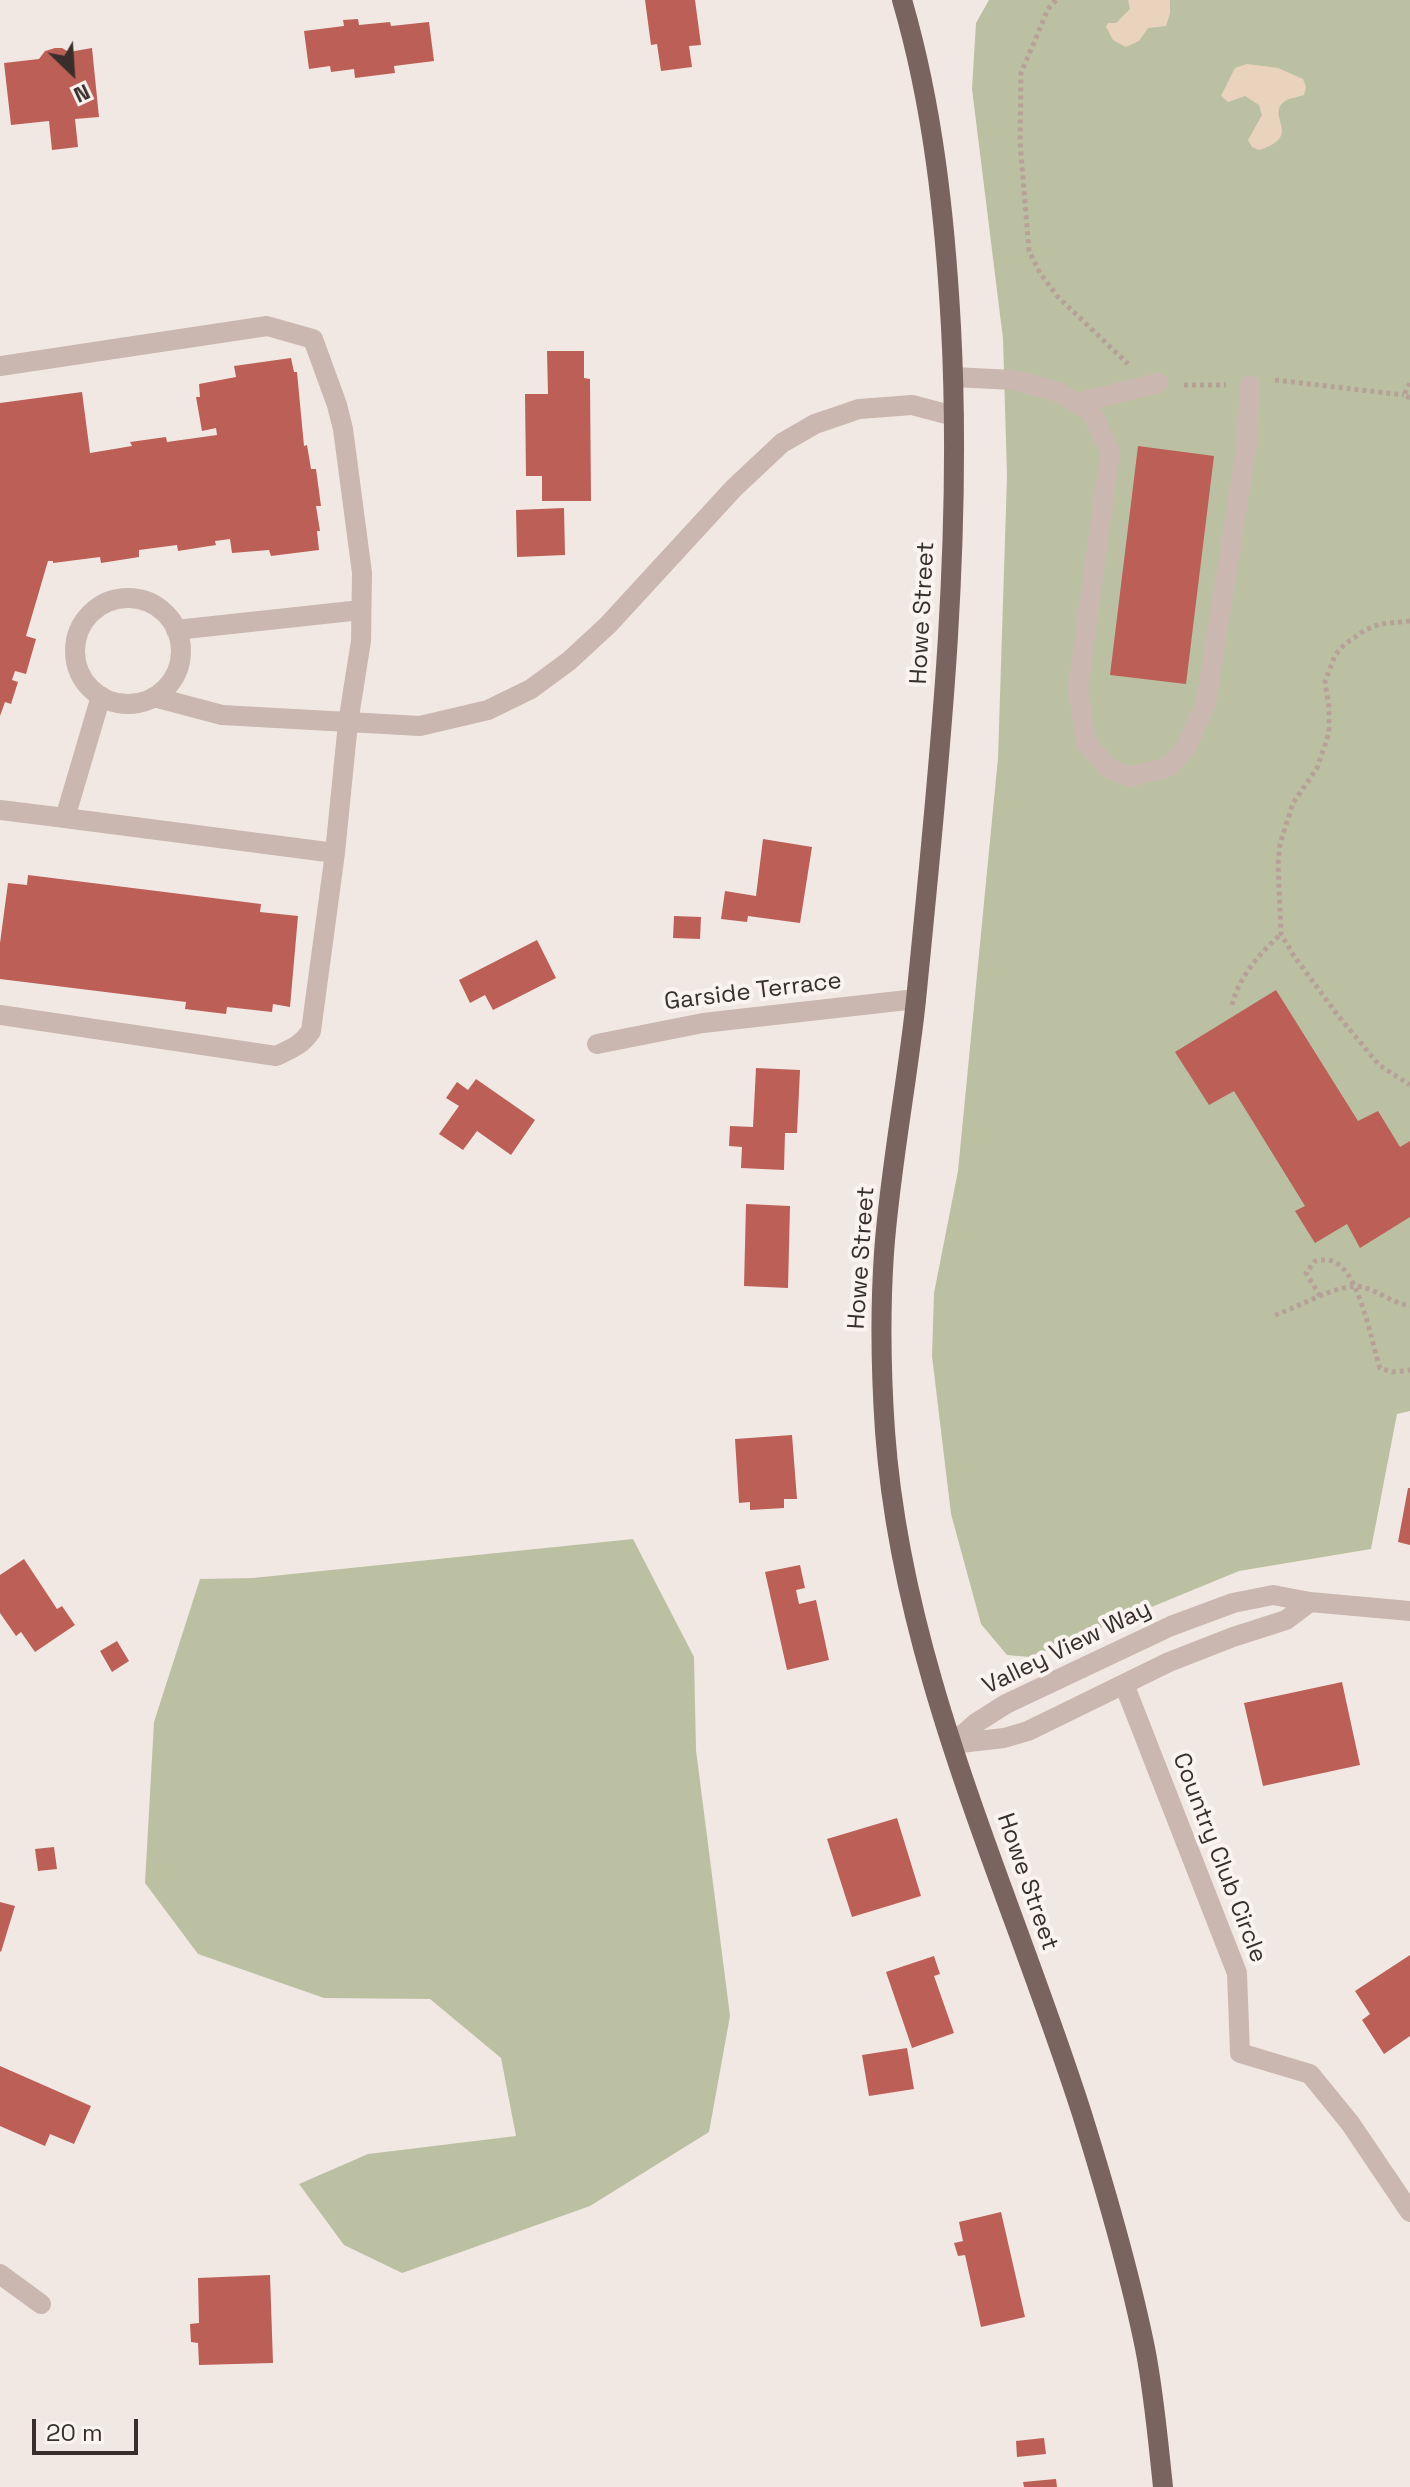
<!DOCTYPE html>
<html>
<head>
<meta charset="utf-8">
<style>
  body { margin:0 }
  #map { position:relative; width:1410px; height:2487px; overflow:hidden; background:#f2e8e3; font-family:"Space Grotesk",sans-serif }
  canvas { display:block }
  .north { position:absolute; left:32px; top:32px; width:80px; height:80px; -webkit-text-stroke:6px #faf3ef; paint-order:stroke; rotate:155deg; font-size:22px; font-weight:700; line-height:32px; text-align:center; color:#392e2c }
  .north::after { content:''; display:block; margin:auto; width:28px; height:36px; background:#392e2c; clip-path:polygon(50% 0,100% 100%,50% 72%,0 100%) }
  .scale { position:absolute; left:32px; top:2419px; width:106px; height:36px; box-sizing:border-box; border:4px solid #392e2c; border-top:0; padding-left:10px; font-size:24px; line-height:28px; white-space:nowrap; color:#392e2c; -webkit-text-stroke:6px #faf3ef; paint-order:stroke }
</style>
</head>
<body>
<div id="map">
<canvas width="1410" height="2487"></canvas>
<div class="north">N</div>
<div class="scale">20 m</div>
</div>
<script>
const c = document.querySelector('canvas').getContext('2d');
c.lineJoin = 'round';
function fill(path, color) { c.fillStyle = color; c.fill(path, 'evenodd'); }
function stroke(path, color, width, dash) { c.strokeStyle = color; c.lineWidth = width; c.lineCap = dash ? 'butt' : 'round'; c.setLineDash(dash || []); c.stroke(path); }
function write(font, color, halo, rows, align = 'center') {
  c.font = font + ' "Space Grotesk",sans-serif'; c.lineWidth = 8; c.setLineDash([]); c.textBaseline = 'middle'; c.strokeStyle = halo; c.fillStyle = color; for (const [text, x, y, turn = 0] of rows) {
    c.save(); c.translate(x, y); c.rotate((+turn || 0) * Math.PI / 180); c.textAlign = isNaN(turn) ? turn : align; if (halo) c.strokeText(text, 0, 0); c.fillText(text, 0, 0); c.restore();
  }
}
fill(new Path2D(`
  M989 0H1410V1411L1397 1414 1371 1549 1239 1571 1030 1657 1007 1655 981 1624 951 1514 932 1356 934 1293 958 1171 998 758 1007 476 1003 339 972 89 976 23Z
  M633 1539 694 1657 696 1750 730 2016 709 2132 590 2206 402 2273 344 2245 299 2184 368 2154 516 2136 501 2058 430 1999 324 1998 198 1954 145 1883 154 1722 200 1579 253 1578Z`), '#bbc0a3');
fill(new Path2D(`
  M1128 0H1170V13L1166 26 1148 28 1139 41 1126 47 1113 40 1106 27 1108 23H1116L1130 9Z
  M1247 64 1278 68 1303 79 1306 87 1304 95C1298 97 1290 98 1285 101 1264 116 1305 136 1259 150L1252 147 1248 140 1262 115 1259 105 1245 96 1228 102 1221 96 1235 68Z`), '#ead3bd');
fill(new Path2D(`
  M645 0H695L701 45 689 46 692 67 661 71 657 44 651 45Z
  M358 19 359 25 390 22 391 26 429 22 434 61 394 66 395 73 355 78 354 69 331 72 330 66 309 69 304 31 344 26 343 20Z
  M55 48H62L69 52 92 48 99 117 75 119 78 147 52 150 49 121 11 125 4 63 39 59 45 51Z
  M547 351H584V378L590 379 591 501H542V476H526L525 394H548Z
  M291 358 294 372H297L304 446 307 445 311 469H316L321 506H316L320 531H317L319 550 271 556 269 550 232 553 230 539 215 541 216 545 178 551 177 545 139 550V557L101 563 100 557 53 563V561H48L26 636 36 639 26 674 15 671 12 680 18 682 11 704 5 702 0 716V403L82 392 90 453 132 446 130 442 166 437 167 442 217 435 216 428 202 431 196 397H200L199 384 236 377 234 366Z
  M1138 446 1214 456 1186 684 1110 675Z
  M564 508 565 555 517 557 516 510Z
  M763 839 812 847 800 923 748 916 747 922 721 919 725 891 756 896Z
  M28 875 261 904 260 912 298 916 290 1007 273 1004 272 1012 227 1007 226 1014 185 1009 186 1002 0 979V943L8 883 27 885Z
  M674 916 701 917 700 939 673 938Z
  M537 940 556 978 493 1010 485 995 470 1003 459 980Z
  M1276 990 1358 1121 1378 1111 1400 1147 1410 1141V1217L1360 1248 1347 1224 1315 1243 1295 1211 1305 1206 1234 1091 1209 1105 1175 1052Z
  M756 1068 800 1070 797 1133H785L784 1170 741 1168 742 1147 729 1146 730 1126 753 1127Z
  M476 1079 535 1120 511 1155 477 1131 463 1150 439 1134 459 1106 446 1098 457 1082 468 1090Z
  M746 1204 790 1206 788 1288 744 1286Z
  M792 1435 797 1499H784V1508L750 1510V1502L739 1503 735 1439Z
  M1408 1488H1410V1545L1398 1542Z
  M24 1559 57 1609 62 1606 75 1625 35 1652 21 1632 16 1636 0 1613V1575Z
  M800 1565 805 1588 796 1590 799 1604 816 1600 829 1660 787 1670 765 1572Z
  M117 1641 129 1661 112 1672 100 1651Z
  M1342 1682 1360 1765 1263 1786 1244 1703Z
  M897 1818 921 1896 852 1917 827 1839Z
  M54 1847 57 1869 38 1871 35 1849Z
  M0 1902 15 1906 1 1952 0 1951Z
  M1410 1955V2036L1384 2054 1362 2020 1370 2014 1355 1991Z
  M934 1956 940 1974 934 1976 954 2033 912 2048 886 1972Z
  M907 2048 914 2089 869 2096 862 2055Z
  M0 2066 91 2106 74 2144 50 2134 45 2146 0 2126Z
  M1001 2212 1025 2317 981 2327 965 2255 958 2256 954 2243 963 2241 959 2222Z
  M270 2275 273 2363 199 2365 198 2343 191 2342 190 2324 199 2323 198 2278Z
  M1044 2438 1046 2454 1017 2457 1016 2441Z
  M1056 2479 1057 2487H1024L1023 2482Z`), '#bc5f57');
stroke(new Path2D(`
  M1056 0 1048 9 1021 73 1020 142 1029 251 1040 273 1058 297 1128 364
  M1275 380 1404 395
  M1410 383 1404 395 1410 398
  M1184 385H1226
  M1410 621 1380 624 1365 630 1345 644 1335 655 1325 682 1329 707V733L1317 768 1293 803 1280 844 1278 864 1281 934 1294 956 1336 1013 1379 1065 1410 1085
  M1232 1005C1238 978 1261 952 1281 934
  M1320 1296 1306 1273 1315 1261C1320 1261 1324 1259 1328 1260 1359 1263 1371 1343 1380 1368L1392 1372 1410 1370
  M1275 1315C1299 1307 1340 1282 1363 1287 1380 1292 1393 1303 1410 1306`), '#b6a199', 5, [4, 4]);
stroke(new Path2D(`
  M0 366 267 326 313 339 337 405 343 429 362 573 361 641 348 723 335 853 65 818
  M953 377 1014 380 1058 392 1092 413 1110 452 1078 688 1086 743 1108 768 1129 777 1168 767 1186 748 1206 703 1247 443 1250 385
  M1077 403 1158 383
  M75 651a53 53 0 1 1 106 0a53 53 0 1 1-106 0Z
  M176 630 361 610
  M154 697 222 715 420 726 488 710 531 689 569 661 608 625 734 488 782 443 815 424 859 409 912 405 954 416
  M0 810 65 818 101 696
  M0 1015 276 1056C291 1049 302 1045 311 1031L335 853
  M597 1044 703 1023 916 999
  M1124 1684 1237 1973 1240 2053 1310 2074 1350 2123 1410 2212
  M952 1744 976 1723 1006 1704 1171 1626 1233 1603 1273 1595 1310 1602 1410 1611
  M952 1744 1004 1738 1028 1731 1169 1662 1233 1637 1286 1620 1310 1602
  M0 2274 41 2304`), '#cab7af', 20);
stroke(new Path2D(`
  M902 0C933 106 945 217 951 327 963 552 938 776 916 1000 907 1085 890 1168 884 1253 880 1312 881 1372 885 1431 902 1670 1010 1889 1082 2114 1106 2191 1129 2269 1145 2348 1154 2393 1158 2441 1163 2487`), '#7a645f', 20);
write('24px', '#392e2c', '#faf3ef', [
  ["Howe Street",923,613,-87],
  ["Garside Terrace",753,992,-7],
  ["Howe Street",862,1258,-86],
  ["Valley View Way",1067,1648,-26],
  ["Country Club Circle",1219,1858,69],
  ["Howe Street",1027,1882,71]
]);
</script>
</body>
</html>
